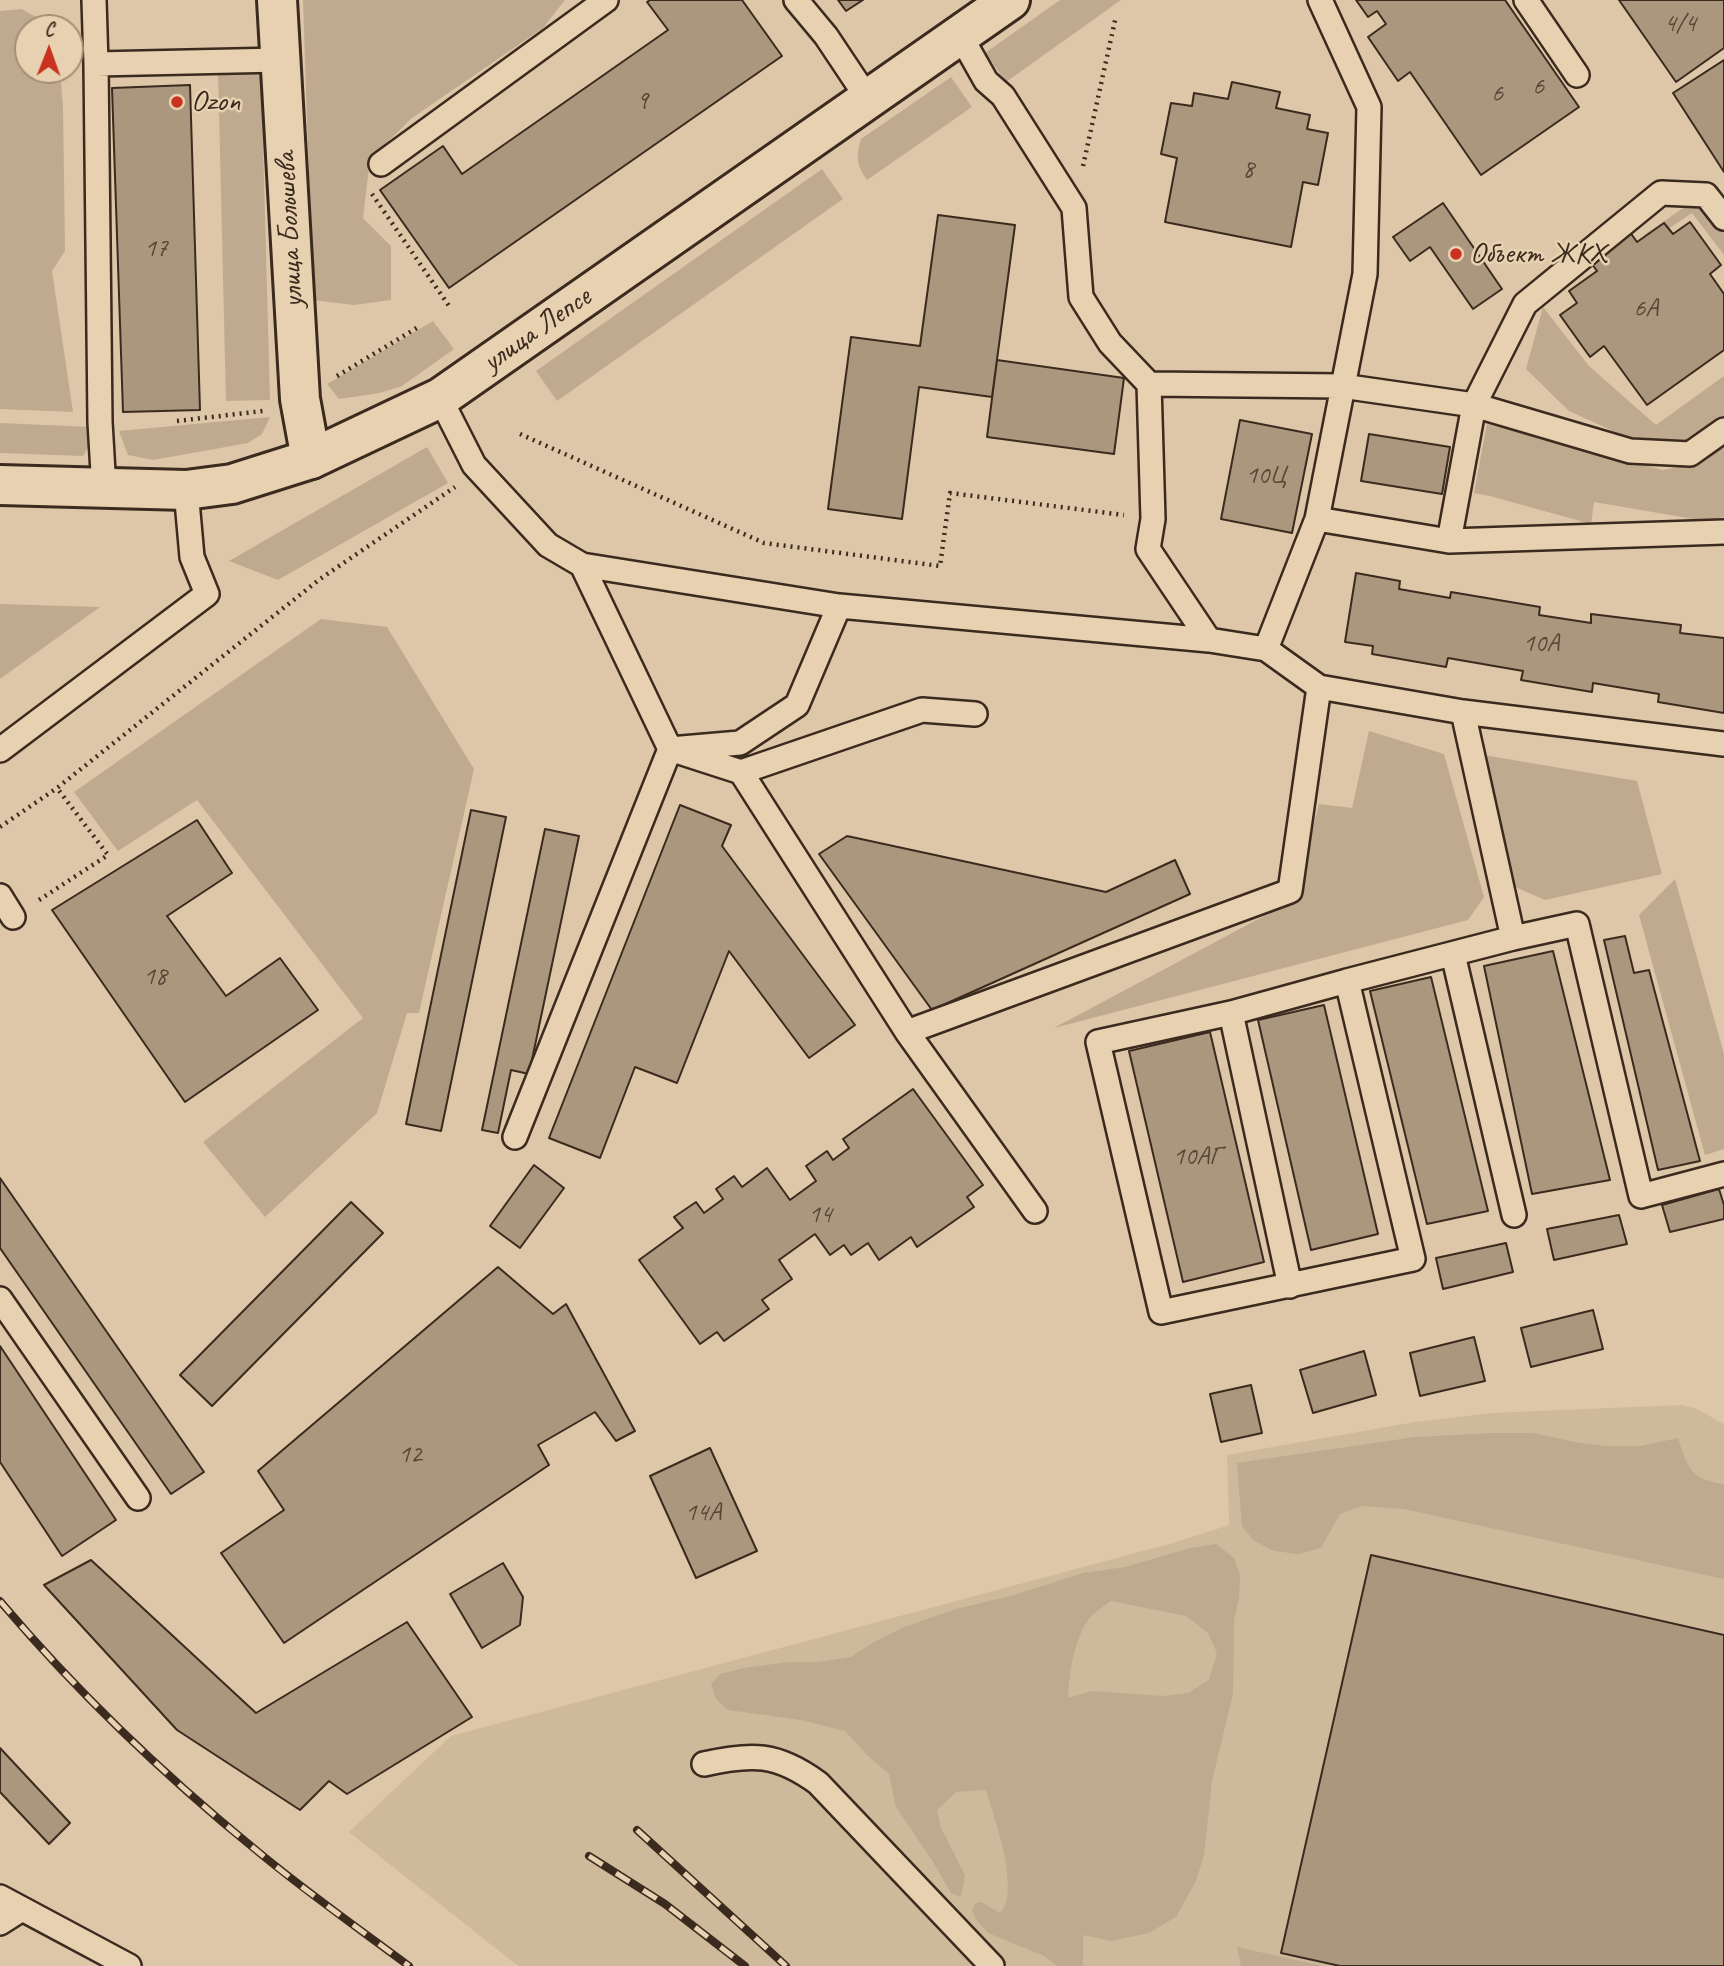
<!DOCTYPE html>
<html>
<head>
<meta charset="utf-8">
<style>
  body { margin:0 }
  #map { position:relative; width:1724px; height:1966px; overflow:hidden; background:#dec7a8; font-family:Caveat,sans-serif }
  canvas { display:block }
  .north { position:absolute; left:14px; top:14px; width:70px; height:70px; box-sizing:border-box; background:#e8d1b1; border:2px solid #a38e76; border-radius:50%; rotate:1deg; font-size:19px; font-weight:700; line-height:28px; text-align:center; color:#3b2a1e }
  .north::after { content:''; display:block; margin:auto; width:24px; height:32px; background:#c8321e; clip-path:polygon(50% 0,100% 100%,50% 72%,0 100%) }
</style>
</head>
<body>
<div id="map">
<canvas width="1724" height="1966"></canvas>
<div class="north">С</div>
</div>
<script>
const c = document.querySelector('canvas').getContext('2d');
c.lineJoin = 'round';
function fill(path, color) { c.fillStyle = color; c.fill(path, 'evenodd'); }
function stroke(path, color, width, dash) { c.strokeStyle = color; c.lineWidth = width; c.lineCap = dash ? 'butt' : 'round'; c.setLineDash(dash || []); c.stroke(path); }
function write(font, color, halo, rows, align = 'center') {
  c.font = font + ' Caveat,sans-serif'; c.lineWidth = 5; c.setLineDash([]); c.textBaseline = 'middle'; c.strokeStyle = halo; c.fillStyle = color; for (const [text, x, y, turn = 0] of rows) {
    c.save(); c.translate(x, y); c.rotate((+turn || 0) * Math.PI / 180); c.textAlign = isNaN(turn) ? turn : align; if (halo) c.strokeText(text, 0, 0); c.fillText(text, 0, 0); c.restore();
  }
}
fill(new Path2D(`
  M1681 1405 1695 1408 1724 1424V1966H518L349 1832 451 1736 1173 1543 1229 1525 1227 1455 1415 1422 1492 1413Z`), '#ceb99b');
fill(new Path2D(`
  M303 0H565L543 28 412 118 370 159 363 218 391 246V300L354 305 313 300Z
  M1060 0H1121L1006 82 985 53Z
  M22 9 55 28H28V70H60L63 107 65 251 52 271 73 412 0 409V11Z
  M261 69 270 400 226 401 218 70Z
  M951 77 972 107 867 180C856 164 856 157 861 139Z
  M822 169 843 199 557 401 536 371Z
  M1689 204 1710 208 1724 228V255L1692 213 1649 242 1644 235Z
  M1543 307 1589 366 1656 425 1724 376V415L1688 440 1635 441 1569 411 1526 369Z
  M433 321 454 349 402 386 380 393 339 399 327 384Z
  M270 417 262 434 248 443 153 460 128 455 119 431Z
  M0 423 92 427 91 442 83 456 0 453Z
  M1487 424 1663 470 1701 462 1724 447V517L1705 521 1594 502 1591 524 1490 496 1474 493Z
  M427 447 448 483 278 580 229 561Z
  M0 604 100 607 0 679Z
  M321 619 387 627 474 769 419 1013H407L377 1113 265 1217 203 1142 363 1018 197 800 118 851 74 792Z
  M1369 731 1444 754 1484 897 1468 920 1054 1028 1294 900 1319 804 1352 808Z
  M1472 753 1637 781 1662 874 1545 900 1513 886Z
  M1675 879 1724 1054V1149L1705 1155 1639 915Z
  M1493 1433H1533L1580 1443 1606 1446H1640L1678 1438C1687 1467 1691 1480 1724 1484V1579L1404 1509 1362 1506 1340 1514 1321 1548 1298 1554 1274 1551 1253 1540 1242 1526 1237 1463 1415 1437Z
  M1216 1544 1234 1558 1240 1575 1239 1598 1234 1620 1233 1694 1212 1781 1204 1855 1196 1881 1176 1917 1149 1933 1111 1941 1083 1935V1965L1085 1966H1057L1044 1956 988 1933 975 1918 972 1910 976 1903 981 1902 1000 1913C1003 1909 1007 1904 1007 1899 1012 1866 995 1821 986 1790L956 1792 937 1810 941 1828 965 1875 961 1897 951 1893 933 1862 896 1807 889 1774 868 1756 845 1731 801 1720 728 1710 716 1699 711 1684 720 1674 744 1668 789 1662H817L851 1657 874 1642 904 1627 956 1609 1014 1595 1083 1573 1125 1567 1190 1548ZM1111 1601 1186 1616 1208 1633 1217 1653 1209 1680 1188 1693 1162 1696 1092 1691 1068 1698C1069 1674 1073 1645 1086 1623 1091 1614 1103 1607 1111 1601Z
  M1237 1947 1323 1966H1241Z`), '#bfaa8f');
const building = new Path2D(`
  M650 0H742L782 56 449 288 380 190 443 146 462 174 668 30 647 2Z
  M838 0H863L846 11Z
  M1356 0H1505L1579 107 1481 175 1410 72 1398 81 1368 37 1386 24 1377 11 1368 17Z
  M1619 0H1724V48L1676 82Z
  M1724 60V172L1673 93Z
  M1232 82 1280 92 1276 108 1310 115 1307 129 1328 133 1318 185 1303 182 1291 247 1165 222 1177 158 1161 154 1171 103 1192 106 1194 93 1228 99Z
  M190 85 200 410 123 412 112 88Z
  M1443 203 1502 289 1473 309 1430 247 1410 261 1393 237Z
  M938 215 1015 225 992 397 919 387 902 519 828 509 851 337 920 346Z
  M1690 222 1721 265 1710 274 1724 294V350L1647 405 1604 346 1590 357 1560 315 1577 303 1569 291 1597 271 1587 257 1627 228 1637 242 1664 223 1673 234Z
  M997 360 1124 378 1114 454 987 437Z
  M1240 420 1312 434 1292 533 1221 519Z
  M1369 434 1450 447 1442 494 1361 481Z
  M1356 573 1400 581 1399 589 1450 598 1451 592 1540 607 1539 615 1591 623V614L1681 625 1680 633 1724 638V713L1658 702 1659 694 1593 683 1592 692 1521 680 1523 671 1448 658 1446 667 1372 654 1373 646 1345 642Z
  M680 805 731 825 722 846 855 1025 809 1058 729 951 677 1083 635 1067 600 1158 549 1138Z
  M471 810 506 817 441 1131 406 1124Z
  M197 820 232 873 167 916 226 996 280 958 318 1010 185 1102 52 910Z
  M545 829 579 836 529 1074 511 1070 498 1133 482 1130Z
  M847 836 1106 892 1175 860 1190 894 932 1010 819 854Z
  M1625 936 1634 973 1649 970 1700 1161 1658 1170 1604 940Z
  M1553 951 1610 1180 1532 1194 1484 966Z
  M1431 977 1488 1211 1427 1224 1370 991Z
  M1324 1005 1378 1234 1311 1250 1258 1020Z
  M1210 1032 1264 1262 1183 1282 1129 1051Z
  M913 1089 983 1185 967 1197 974 1207 917 1247 911 1237 879 1260 868 1243 851 1255 844 1245 830 1255 815 1234 779 1260 792 1279 762 1300 769 1309 724 1341 717 1332 700 1344 639 1260 683 1228 674 1217 696 1202 704 1213 723 1199 716 1189 734 1176 742 1187 767 1168 790 1200 816 1181 806 1166 827 1151 833 1160 849 1148 843 1139Z
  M534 1165 564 1188 520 1248 490 1226Z
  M0 1178 204 1472 171 1494 0 1248Z
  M1719 1189 1724 1205V1219L1670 1232 1662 1205Z
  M351 1202 383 1233 212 1406 180 1375Z
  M1619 1215 1627 1244 1554 1260 1547 1229Z
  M1506 1243 1513 1272 1443 1289 1436 1258Z
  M498 1267 553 1314 566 1304 635 1431 616 1441 595 1412 538 1445 549 1465 284 1643 221 1553 284 1510 258 1471Z
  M1593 1310 1603 1349 1531 1367 1521 1328Z
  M1474 1337 1485 1381 1420 1396 1410 1353Z
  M0 1346 116 1520 62 1556 0 1462Z
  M1364 1351 1376 1395 1313 1413 1300 1370Z
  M1251 1385 1262 1433 1221 1442 1210 1394Z
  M710 1448 757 1551 696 1578 650 1476Z
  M1371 1555 1724 1635V1966H1340L1281 1953Z
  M91 1560 256 1713 407 1622 472 1717 347 1794 329 1781 300 1810 177 1730 44 1585Z
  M503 1563 523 1597 520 1625 482 1648 450 1594Z
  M0 1748 70 1823 49 1844 0 1792Z`);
fill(building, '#aa977e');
stroke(building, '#3b2a1e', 2);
const lane = new Path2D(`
  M94 0 96 64
  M796 0 826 36 868 99
  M1320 0 1369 107 1365 274 1317 519 1449 541 1724 532
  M1526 0 1577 75
  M960 35 986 81 1003 96 1074 208 1081 297 1110 343 1149 384 1342 386 1474 405 1630 451 1690 454 1724 430
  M381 164 606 0
  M1149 384 1153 519 1148 549 1209 640 1266 649
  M440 398 474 465 548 545 582 565 670 749 741 772 922 710 975 714
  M104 489 100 422 96 64 280 60
  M1317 519 1266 649 1319 687 1463 712 1724 744
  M1449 541 1474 405 1525 304 1661 193 1706 195 1724 218
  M582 565 839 606 1209 640
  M0 750 207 594 192 557 186 490
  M741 772 907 1032 1290 891 1319 687
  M0 896 13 917
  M1513 938 1577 924 1641 1196 1724 1174
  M1453 954 1514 1215
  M1347 981 1413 1259 1161 1312 1098 1042 1231 1013Z
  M1347 981 1513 938 1463 712
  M1231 1013 1290 1286
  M907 1032 1035 1211
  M515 1137 670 749 740 743 797 705 839 606
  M0 1299 138 1498
  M704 1764C752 1753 777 1753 818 1783L992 1966
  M0 1897 129 1966
  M0 1923 22 1909`);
const street = new Path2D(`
  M277 0 300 399 311 459`);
const secondary = new Path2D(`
  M0 485 186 490 232 484 311 459 440 398 1010 0`);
stroke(lane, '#3b2a1e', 28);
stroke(street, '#3b2a1e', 44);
stroke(secondary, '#3b2a1e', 44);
stroke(new Path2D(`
  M1083 166 1116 16
  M372 194 449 306
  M337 376 420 326
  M177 421 263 411
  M520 434 764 543 940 566 950 493 1124 515
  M0 827 57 788 320 579 455 487
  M39 900 108 855 57 788`), '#3b2a1e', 4.5, [2, 5]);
stroke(lane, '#e8d1b1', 23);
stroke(street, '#e8d1b1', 38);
stroke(secondary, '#e8d1b1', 38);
const rail = new Path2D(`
  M0 1601C77 1692 164 1775 256 1850 305 1891 358 1928 409 1966
  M637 1830 786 1966
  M589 1856 665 1904 745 1966`);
stroke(rail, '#3b2a1e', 8);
stroke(rail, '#e8d1b1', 5, [16]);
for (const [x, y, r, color] of [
  [177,102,7,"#c8321e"],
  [1456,254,7,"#c8321e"]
]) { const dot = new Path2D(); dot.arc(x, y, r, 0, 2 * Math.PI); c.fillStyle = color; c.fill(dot); stroke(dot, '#e8d1b1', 2.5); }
write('26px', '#574536', null, [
  ["4/4",1680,24],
  ["6",1538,87],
  ["6",1497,94],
  ["9",642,101],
  ["8",1248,170],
  ["17",156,249],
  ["6А",1646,309],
  ["10Ц",1266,476],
  ["10А",1541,644],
  ["18",155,977],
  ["10АГ",1197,1157],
  ["14",820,1215],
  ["12",410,1455],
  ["14А",703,1513]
]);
write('30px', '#3b2a1e', '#e8d1b1', [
  ["Ozon",191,102],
  ["Объект ЖКХ",1470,254]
], 'left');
write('30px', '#3b2a1e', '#e8d1b1', [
  ["улица Большева",290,230,-93],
  ["улица Лепсе",537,330,-35]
]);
</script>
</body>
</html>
